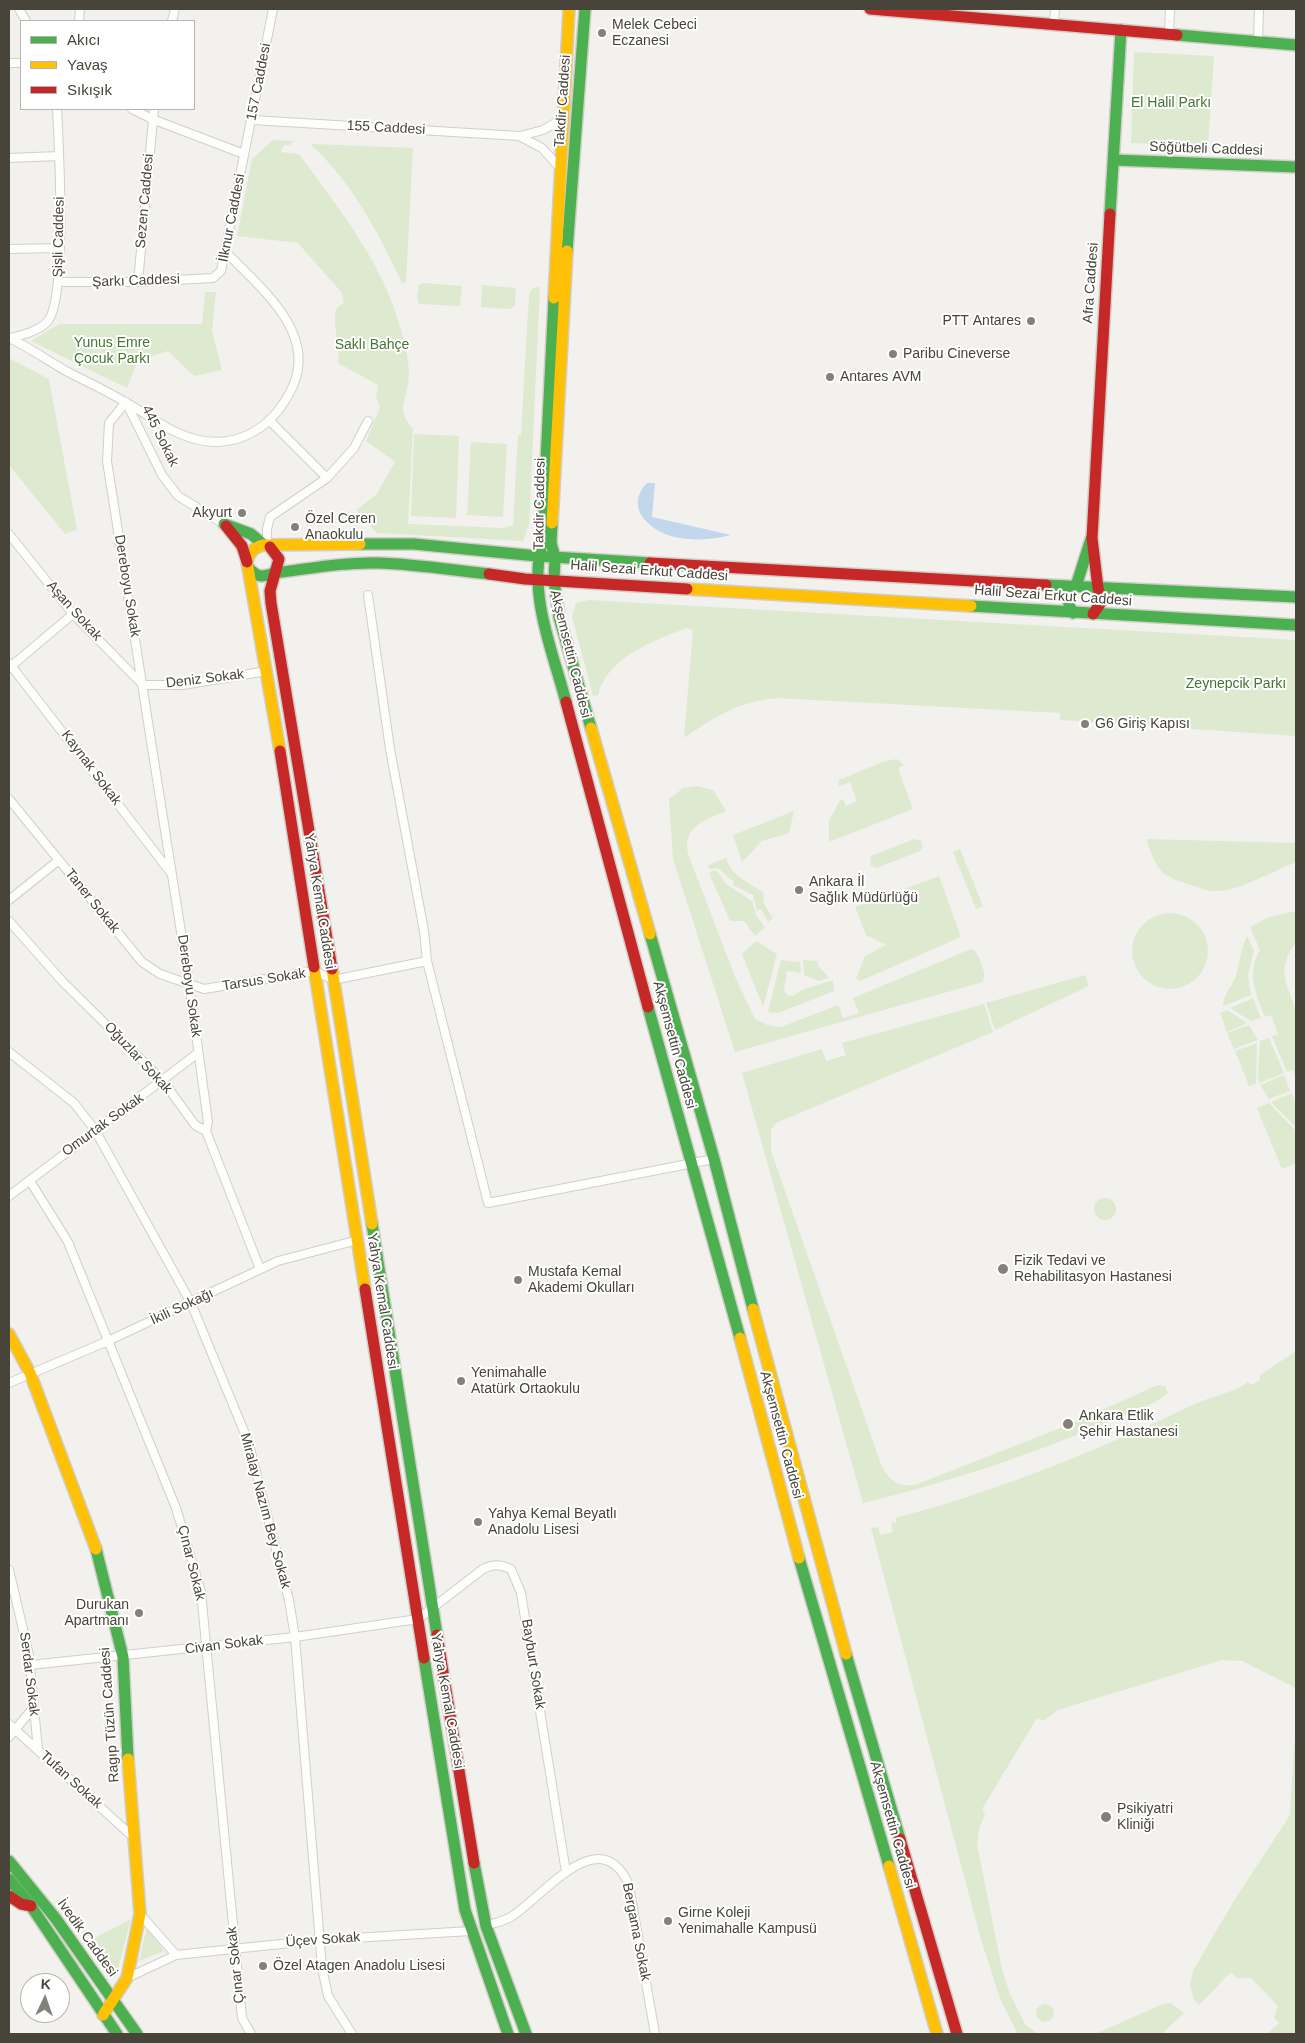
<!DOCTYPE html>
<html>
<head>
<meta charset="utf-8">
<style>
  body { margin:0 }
  #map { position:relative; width:1305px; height:2043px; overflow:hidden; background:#f2f1ed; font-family:Helvetica,sans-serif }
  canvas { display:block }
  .frame { position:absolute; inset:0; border:10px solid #48443a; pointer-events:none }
  .legend { position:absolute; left:20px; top:20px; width:175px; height:90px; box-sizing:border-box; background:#fff; border:1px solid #b6b4b0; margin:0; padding:6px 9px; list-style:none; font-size:15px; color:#48443a }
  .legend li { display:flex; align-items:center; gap:10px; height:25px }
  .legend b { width:25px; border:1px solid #b6b4b0 }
  .north { position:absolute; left:20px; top:1973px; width:50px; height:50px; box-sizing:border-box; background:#fff; border:1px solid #b6b4b0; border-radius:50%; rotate:3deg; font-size:14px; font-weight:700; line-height:20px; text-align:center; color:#48443a }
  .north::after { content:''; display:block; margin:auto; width:18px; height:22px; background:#848179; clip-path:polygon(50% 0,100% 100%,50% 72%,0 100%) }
</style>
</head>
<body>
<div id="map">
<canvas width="1305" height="2043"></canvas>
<div class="frame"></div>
<ul class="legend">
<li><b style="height:6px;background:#4caf50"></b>Akıcı</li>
<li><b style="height:6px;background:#ffc107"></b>Yavaş</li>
<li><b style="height:6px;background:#c62828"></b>Sıkışık</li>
</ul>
<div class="north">K</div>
</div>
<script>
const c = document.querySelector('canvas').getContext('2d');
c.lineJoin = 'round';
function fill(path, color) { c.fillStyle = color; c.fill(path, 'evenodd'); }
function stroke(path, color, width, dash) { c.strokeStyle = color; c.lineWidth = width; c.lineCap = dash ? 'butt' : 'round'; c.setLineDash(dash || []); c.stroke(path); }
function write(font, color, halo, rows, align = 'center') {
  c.font = font + ' Helvetica,sans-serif'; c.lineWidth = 4; c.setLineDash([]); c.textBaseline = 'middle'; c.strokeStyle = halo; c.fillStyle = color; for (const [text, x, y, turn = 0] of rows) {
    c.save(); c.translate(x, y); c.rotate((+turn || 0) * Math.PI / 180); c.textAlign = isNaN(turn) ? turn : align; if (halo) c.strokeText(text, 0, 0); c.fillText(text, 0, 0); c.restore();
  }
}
fill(new Path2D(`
  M1134 52 1214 56 1208 147 1131 143Z
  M273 140 293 141 290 145H284L281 152 299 154C343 214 390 272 405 346 408 358 410 371 408 384 405 405 396 409 413 429L408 524 504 528 513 525 518 435H521L529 294 533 288 540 287 529 525 523 541 377 533 356 510 376 495 395 462 366 441 380 407 376 397 378 385 338 363C341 345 331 324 337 308L344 303 342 293 298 243 237 236 252 159Z
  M313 144 413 148 406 282 402 283C379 234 352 182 311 145Z
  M423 283 462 286 460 306 419 304 417 296 419 285Z
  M482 285 516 288 515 305 510 309 481 307Z
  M205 292H216L212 331 222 370 194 376 168 351 138 360 127 388 31 341 59 324H202Z
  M9 358 49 379 77 530 65 534 9 465Z
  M414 434 459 436 456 518 411 516Z
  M471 442 507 444 503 517 467 515Z
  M589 600 1296 640V736L1060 720V713L777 698C738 702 716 716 684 738L693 630 687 628C655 640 607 657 598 695L593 696 572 617 576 603Z
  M897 759 904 765 898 768 913 809 829 842V821L840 800 843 799 846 806 857 801 850 782 838 787 839 780 885 761Z
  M696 786 713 790 726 811C704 821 683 825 688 854L736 979 755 1019 767 1025 781 1027 838 1005 843 1018 859 1013 853 998 971 949 976 952C980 961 987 972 983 982L735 1052 673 859 669 799 683 788Z
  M794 811 789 833 762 841 742 862 733 835Z
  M914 839 921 841 923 847 920 851 877 868 870 865 871 856Z
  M1146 839 1296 843V862C1275 870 1239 891 1217 891 1208 892 1200 888 1191 885 1158 875 1158 871 1146 839Z
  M960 849 983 906 976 909 953 852Z
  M726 858C732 877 748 882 763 892L764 904 773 918 768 922 761 909 757 911 753 895 733 885 734 882 718 868 709 869 708 865Z
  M712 871H717L726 884 752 901 756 915 765 928 755 936 744 921H730L709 873Z
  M939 876 961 937 860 981 856 979 865 956 886 945 866 935 855 907Z
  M1296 911V942L1288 955 1284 969 1286 983 1296 1011V1078L1293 1070 1287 1072 1272 1036 1278 1034 1271 1015 1265 1017C1256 995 1246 972 1260 950L1250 927 1269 917Z
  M1132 951a38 38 0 1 1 76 0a38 38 0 1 1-76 0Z
  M1247 936 1254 951 1248 975 1251 995 1223 1006C1223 995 1231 988 1235 978 1240 964 1240 950 1247 936Z
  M756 941 777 954 763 1007 742 954Z
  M781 960 800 962 801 973 787 971 784 990 787 995 793 996 802 990 833 980 834 991 778 1013 768 1012Z
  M803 960 817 961 819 967 829 978 819 981 804 975Z
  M1085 975 1089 986 995 1030 986 1003Z
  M1253 998 1261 1018 1251 1021 1230 1008Z
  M984 1004 993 1032 776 1123 771 1130V1151L881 1464C889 1480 896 1487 915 1485L1068 1425 1158 1385 1165 1386 1168 1393C1152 1407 1125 1414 1106 1423 1028 1456 946 1483 863 1503L742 1073 822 1049 826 1061 846 1055 842 1043Z
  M1227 1010 1247 1023 1227 1032 1220 1013Z
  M1249 1025 1258 1040 1234 1049 1227 1033Z
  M1269 1038 1284 1073 1259 1083 1258 1072 1260 1041Z
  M1257 1043 1256 1084 1249 1086 1235 1051Z
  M1284 1075 1290 1091 1269 1099 1260 1085Z
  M1292 1093 1296 1105V1127L1271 1102Z
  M1269 1103 1296 1131V1163L1282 1169 1257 1108Z
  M1094 1209a11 11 0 1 1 22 0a11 11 0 1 1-22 0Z
  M1296 1351V1688L1242 1661 1222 1660 1058 1710 1043 1721 1037 1718 982 1809 985 1814 979 1829 977 1844 1002 1969 1010 1994 1025 2024 1038 2034H1018L1001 2001 981 1940 871 1528 878 1527 880 1535 893 1532 891 1523 897 1522 895 1518C999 1491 1098 1450 1195 1404 1212 1396 1233 1393 1248 1382L1251 1385 1260 1380V1375Z
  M1296 1733V2034H1267L1279 2023 1274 2017 1278 2006 1251 1978H1237L1231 1972 1199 2005 1194 2000 1190 1985 1193 1971 1232 1904 1290 1815 1294 1746Z
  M131 1919 117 1973 114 1977 109 1976 87 1942Z
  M147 1927 164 1951 139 1961Z
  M1171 2003 1184 2013 1162 2034 1097 2033 1163 2004Z
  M1036 2013a9 9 0 1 1 18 0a9 9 0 1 1-18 0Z`), '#ddead0');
fill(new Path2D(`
  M647 483H655L652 517 731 535C716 539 696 541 680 538 653 534 622 509 647 483Z`), '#c2d6ec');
const street = new Path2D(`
  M19 9 26 21
  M79 21 80 9
  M172 21 175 9
  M1054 23 1055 9
  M1169 34 1170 9
  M1258 41 1259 9
  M9 63H21
  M132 109 152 119 244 154
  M252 120 520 136 543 130 562 119
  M521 137 542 148 560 168
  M9 158 59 156
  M9 249 59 248
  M58 282H138L213 278 221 271 273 9
  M138 282 154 109
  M9 338C29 347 48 361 68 372 87 382 107 391 125 402 143 411 159 425 178 433 227 455 271 434 293 386 317 331 259 287 226 252
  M10 338C23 335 39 331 48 321 67 296 59 146 57 109
  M126 402 109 423 107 461 189 983 208 1122 206 1131
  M126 402 162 475 178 496 224 524
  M270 421 327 478
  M9 534 73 614 143 685H183L267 671
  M267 546V529L270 517 327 478 354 448 368 421
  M368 595 390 749 424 931 427 961 488 1203 714 1159
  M9 663 171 873
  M9 668 73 614
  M9 799 142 962 160 974 204 989 315 971 333 980 427 961
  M9 900 59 860
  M9 921 62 981 163 1081 195 1125 206 1131 260 1269
  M9 1052 74 1103 95 1130 191 1303 248 1441 289 1600 295 1637 322 1968 328 1996 352 2034
  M30 1181 68 1242 176 1508 201 1592 242 2018 251 2034
  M9 1196 198 1053
  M9 1383 108 1341 278 1261 358 1240
  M9 1570 29 1655 38 1750
  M30 1665 295 1637 418 1619 483 1569C494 1564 499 1564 511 1569L521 1593 566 1872
  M9 1724 133 1837
  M9 1737 33 1708
  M140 1914 176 1955
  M486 1926C494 1923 504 1921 511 1917 543 1897 600 1819 629 1885L655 2034
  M127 1978 176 1955 319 1940 471 1931`);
const fast = new Path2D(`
  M1177 35 1296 45
  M1114 160 1296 167
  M1110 214 1121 30
  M567 251 585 9
  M554 298 542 543C528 595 553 652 566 702
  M552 523 551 543 555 557 554 580 559 617 591 728
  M224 524 251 534 264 545
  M360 544H414L537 556 650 563
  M248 567C256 577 262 578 274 573 308 569 343 562 378 563 415 564 452 570 489 574
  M1046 585 1296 597
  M971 606 1296 625
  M1073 613 1069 605V593L1076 586 1091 539
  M650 934 714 1159 753 1309
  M648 1007 740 1338
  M372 1224 437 1635
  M96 1549 123 1657 128 1759
  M799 1558 889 1866
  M846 1654 900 1839
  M424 1658 465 1910 508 2034
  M9 1861 56 1919 137 2034
  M474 1863 486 1926 526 2034
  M9 1879 31 1906 117 2034`);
const slow = new Path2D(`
  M554 298 569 9
  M552 523 567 251
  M687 589 971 606
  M591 728 650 934
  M280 751 247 562C249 552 254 547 264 545L360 544
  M314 967 365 1289
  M332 969 372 1224
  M753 1309 846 1654
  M9 1334 30 1373 96 1549
  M740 1338 799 1558
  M889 1866 937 2034
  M103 2015 127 1978 140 1914 128 1759`);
const jam = new Path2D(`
  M870 9 1177 35
  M226 526 242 546 247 562
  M270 547 279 559 270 591 271 603 332 969
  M650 563 1046 585
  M489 574 525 579 687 589
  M1093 614 1102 601 1098 588 1092 538 1110 214
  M566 702 648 1007
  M280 751 314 967
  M365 1289 424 1658
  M437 1635 474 1863
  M900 1839 957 2034
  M9 1896 21 1904 31 1906`);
stroke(street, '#d0cfcb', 10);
stroke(fast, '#d0cec5', 14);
stroke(slow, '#d0cec5', 14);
stroke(jam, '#d0cec5', 14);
stroke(street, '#fdfdfc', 8);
stroke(fast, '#4caf50', 11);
stroke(slow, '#ffc107', 11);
stroke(jam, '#c62828', 11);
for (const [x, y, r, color] of [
  [602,33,5,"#848179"],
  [1031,321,5,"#848179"],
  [893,354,5,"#848179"],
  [830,377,5,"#848179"],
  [242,513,5,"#848179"],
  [295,527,5,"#848179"],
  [1085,724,5,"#848179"],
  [799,890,5,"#848179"],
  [1003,1269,6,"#848179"],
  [518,1280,5,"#848179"],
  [461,1381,5,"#848179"],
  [1068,1424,6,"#848179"],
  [478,1522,5,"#848179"],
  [139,1613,5,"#848179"],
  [1106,1817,6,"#848179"],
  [668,1921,5,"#848179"],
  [263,1966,5,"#848179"]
]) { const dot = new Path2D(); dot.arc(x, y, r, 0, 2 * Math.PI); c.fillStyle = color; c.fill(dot); stroke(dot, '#fff', 2); }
write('14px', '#48443a', '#fff', [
  ["Melek Cebeci",612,25],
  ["Eczanesi",612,41],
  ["PTT Antares",1021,321,"right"],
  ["Paribu Cineverse",903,354],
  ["Antares AVM",840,377],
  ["Akyurt",232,513,"right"],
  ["Özel Ceren",305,519],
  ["Anaokulu",305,535],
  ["G6 Giriş Kapısı",1095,724],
  ["Ankara İl",809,882],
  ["Sağlık Müdürlüğü",809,898],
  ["Fizik Tedavi ve",1014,1261],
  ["Rehabilitasyon Hastanesi",1014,1277],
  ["Mustafa Kemal",528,1272],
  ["Akademi Okulları",528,1288],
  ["Yenimahalle",471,1373],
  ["Atatürk Ortaokulu",471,1389],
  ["Ankara Etlik",1079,1416],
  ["Şehir Hastanesi",1079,1432],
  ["Yahya Kemal Beyatlı",488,1514],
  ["Anadolu Lisesi",488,1530],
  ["Durukan",129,1605,"right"],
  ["Apartmanı",129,1621,"right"],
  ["Psikiyatri",1117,1809],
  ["Kliniği",1117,1825],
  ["Girne Koleji",678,1913],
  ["Yenimahalle Kampusü",678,1929],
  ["Özel Atagen Anadolu Lisesi",273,1966]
], 'left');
write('14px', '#48443a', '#fff', [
  ["157 Caddesi",259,82,-79],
  ["Takdir Caddesi",563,101,-86],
  ["155 Caddesi",386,128,3],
  ["Söğütbeli Caddesi",1206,149,2],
  ["Sezen Caddesi",145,201,-85],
  ["İlknur Caddesi",232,218,-79],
  ["Şişli Caddesi",59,237,-89],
  ["Şarkı Caddesi",136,281,-2],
  ["Afra Caddesi",1091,283,-86],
  ["445 Sokak",160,436,64],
  ["Takdir Caddesi",540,504,-89],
  ["Halil Sezai Erkut Caddesi",649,571,4],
  ["Dereboyu Sokak",127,586,81],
  ["Halil Sezai Erkut Caddesi",1053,596,4],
  ["Aşan Sokak",74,611,48],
  ["Akşemsettin Caddesi",570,654,76],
  ["Deniz Sokak",205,679,-7],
  ["Kaynak Sokak",91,768,53],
  ["Taner Sokak",92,901,51],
  ["Yahya Kemal Caddesi",319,901,81],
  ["Tarsus Sokak",264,980,-9],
  ["Dereboyu Sokak",189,986,82],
  ["Akşemsettin Caddesi",674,1045,75],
  ["Oğuzlar Sokak",138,1058,47],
  ["Omurtak Sokak",103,1125,-36],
  ["Yahya Kemal Caddesi",382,1301,81],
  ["İkili Sokağı",182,1307,-25],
  ["Akşemsettin Caddesi",781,1435,75],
  ["Miralay Nazım Bey Sokak",265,1511,75],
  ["Çınar Sokak",191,1563,76],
  ["Civan Sokak",224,1645,-7],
  ["Bayburt Sokak",533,1664,81],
  ["Serdar Sokak",29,1674,83],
  ["Yahya Kemal Caddesi",447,1701,80],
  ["Ragıp Tüzün Caddesi",110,1715,-94],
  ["Tufan Sokak",71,1780,42],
  ["Akşemsettin Caddesi",892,1825,74],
  ["Bergama Sokak",636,1932,79],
  ["İvedik Caddesi",87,1938,54],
  ["Üçev Sokak",323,1940,-4],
  ["Çınar Sokak",236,1965,-96]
]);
write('14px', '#447531', '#fff', [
  ["El Halil Parkı",1171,103],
  ["Yunus Emre",112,343],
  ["Çocuk Parkı",112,359],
  ["Saklı Bahçe",372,345],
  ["Zeynepcik Parkı",1236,684]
]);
</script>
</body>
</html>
